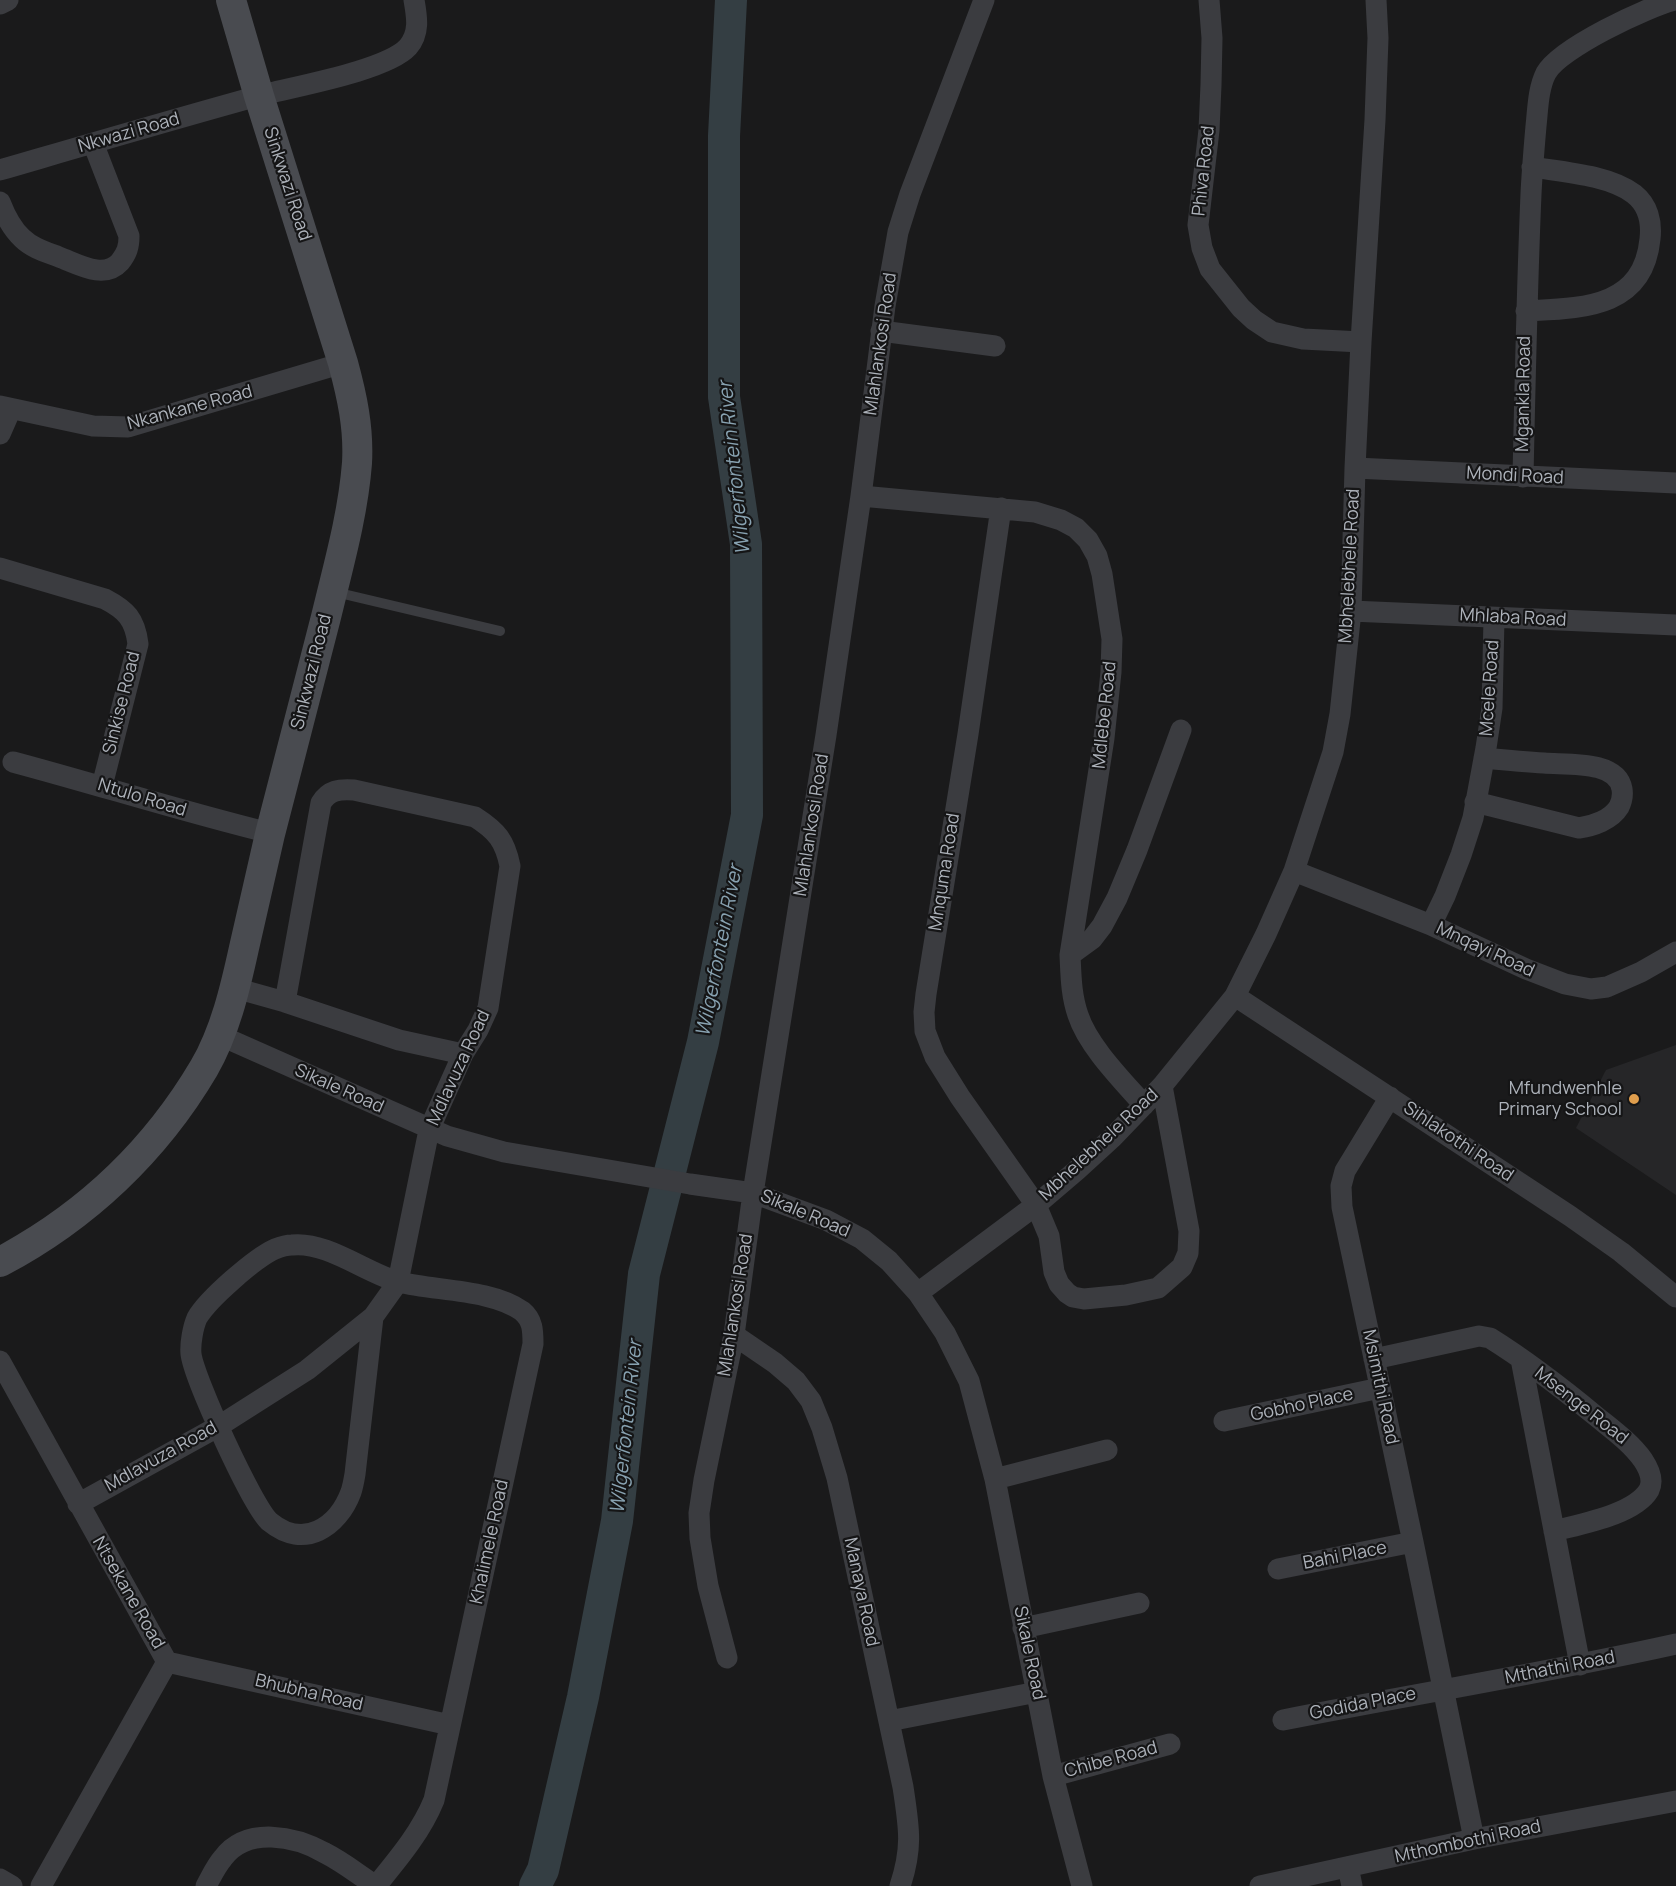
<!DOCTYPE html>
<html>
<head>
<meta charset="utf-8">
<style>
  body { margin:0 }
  canvas { display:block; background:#1a1a1b }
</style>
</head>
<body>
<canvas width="1676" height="1886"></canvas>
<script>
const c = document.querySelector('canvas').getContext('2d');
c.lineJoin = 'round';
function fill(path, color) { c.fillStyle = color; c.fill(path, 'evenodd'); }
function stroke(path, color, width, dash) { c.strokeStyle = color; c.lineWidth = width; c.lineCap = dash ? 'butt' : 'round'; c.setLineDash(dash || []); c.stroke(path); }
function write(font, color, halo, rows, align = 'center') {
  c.font = font + ' Manrope,sans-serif'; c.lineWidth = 4.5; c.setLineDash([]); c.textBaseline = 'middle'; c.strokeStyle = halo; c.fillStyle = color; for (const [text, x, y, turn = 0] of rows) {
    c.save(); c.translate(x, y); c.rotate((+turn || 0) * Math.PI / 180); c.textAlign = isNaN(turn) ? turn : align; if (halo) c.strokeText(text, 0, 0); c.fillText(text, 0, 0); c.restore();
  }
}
fill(new Path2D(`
  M1676 1045V1195L1576 1128 1606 1070Z`), '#262628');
stroke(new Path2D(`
  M535 1886 543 1870 583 1697 617 1521 644 1274 703 1042 747 815 746 544 724 397V136L731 0`), '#343e43', 32);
stroke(new Path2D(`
  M335 592 500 631`), '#3b3c40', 10);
stroke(new Path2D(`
  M1209 0 1212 38 1211 85 1209 130 1198 225 1202 248 1210 269 1241 308 1254 320 1272 332 1303 339 1361 342
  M0 4 8 0
  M0 170C86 145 171 120 258 96 291 87 386 71 408 47 420 33 417 17 414 0
  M0 202C5 215 11 228 22 238 32 248 46 252 59 257 78 264 104 280 120 262 127 253 129 247 129 236L93 143
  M1526 311C1581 308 1643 309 1650 239 1652 222 1648 205 1634 194 1609 175 1563 172 1532 167
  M881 331 995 346
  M0 406 93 426 128 427 343 363
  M0 434 11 409
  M1355 468 1676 483
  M1523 477C1525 382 1527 288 1531 194 1532 172 1534 149 1536 126 1538 108 1538 89 1546 73 1560 48 1647 7 1675 0
  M861 496 1035 512 1061 520 1076 528 1088 540 1097 556 1102 574 1112 639 1111 672 1104 738 1070 955C1071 975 1071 995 1078 1015 1088 1046 1122 1080 1144 1105
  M1001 508 968 734 926 994 924 1012 925 1031 935 1057 960 1097 1036 1205 1049 1236 1054 1272 1059 1284 1067 1293 1073 1297 1084 1299 1126 1295 1158 1288 1182 1267 1188 1253 1189 1231 1162 1086
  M0 568 105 599C126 610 135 619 138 644L102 786
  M1351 611 1676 625
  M13 762C99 785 184 812 270 833
  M1475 802 1579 828C1593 826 1611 820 1619 807 1622 801 1623 795 1622 789 1617 760 1567 765 1544 763 1524 762 1504 760 1484 758
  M1294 871 1431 925 1526 969 1565 984 1591 989 1607 987 1641 972 1676 952
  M1431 925 1445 896 1461 855 1473 818 1486 748 1492 708 1494 618
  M1070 955 1092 939 1102 926 1117 898 1137 850 1181 730
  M1235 996 1570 1216 1621 1252 1676 1297
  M285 1002 399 1040 463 1054
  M219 1035 447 1136 504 1152 690 1184 753 1193 826 1220 862 1239 889 1261 918 1293 945 1333 969 1381 995 1479 1053 1776 1082 1886
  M1390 1097 1345 1171 1341 1186 1342 1207 1413 1542 1474 1839
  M918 1293 1036 1205 1077 1170 1113 1137 1162 1086 1235 996 1266 934 1294 871 1333 752 1340 714 1351 611 1355 468 1361 342 1375 120 1378 38 1376 0
  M734 1335 775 1363 796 1381 811 1401 822 1428 837 1478 903 1787C909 1827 913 1847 900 1886
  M1374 1359 1479 1336 1490 1338C1527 1361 1563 1389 1597 1417 1613 1430 1631 1443 1643 1460 1649 1469 1654 1480 1649 1490 1634 1515 1580 1524 1554 1531
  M1521 1359 1580 1665
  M0 1361 167 1662
  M1224 1421 1380 1388
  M995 1479 1107 1450
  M78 1504 219 1426 307 1370 373 1317 398 1282 429 1130 463 1054 478 1030 488 1008 510 866C505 841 497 831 475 817L354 790C339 789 329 790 321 803L285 1002 235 988
  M1278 1569 1413 1542
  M1023 1628 1139 1603
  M727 1658 708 1586 700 1538 699 1513 704 1480 734 1335 753 1193 826 735 861 496 885 306 898 232 910 194 984 0
  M167 1662 450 1725
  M1283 1720C1414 1694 1546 1673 1676 1644
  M889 1721 1037 1692
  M1053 1776 1170 1744
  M1348 1867 1352 1886
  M0 1879 12 1886
  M41 1886 167 1662
  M206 1886C211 1877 216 1866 223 1858 247 1826 295 1836 325 1853 343 1862 359 1875 376 1886 398 1859 421 1832 434 1800L533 1344C533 1331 533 1320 522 1311 491 1289 435 1291 399 1282 366 1273 327 1241 292 1245 287 1245 280 1247 275 1249 255 1258 208 1299 197 1318 193 1327 190 1344 191 1354 194 1378 253 1508 270 1522 304 1550 338 1527 351 1492 353 1486 354 1480 355 1474L373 1317
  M1260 1886 1474 1839 1676 1801`), '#3b3c40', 21);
stroke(new Path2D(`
  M0 1262C85 1217 155 1151 204 1068 225 1032 235 989 244 948 253 910 261 872 270 834 288 762 307 690 326 617 338 567 353 515 357 463 359 428 352 396 343 363L259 96 231 0`), '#494b50', 30);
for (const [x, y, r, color] of [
  [1634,1099,6,"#e09e4d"]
]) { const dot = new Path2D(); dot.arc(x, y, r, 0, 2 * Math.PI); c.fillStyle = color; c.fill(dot); stroke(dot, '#151516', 2); }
write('18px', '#adb2ba', '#151516', [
  ["Nkwazi Road",129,133,-16],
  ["Phiva Road",1204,171,-84],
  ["Sinkwazi Road",287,184,72],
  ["Mlahlankosi Road",881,344,-82],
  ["Mgankla Road",1524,394,-89],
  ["Nkankane Road",190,408,-15],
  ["Mondi Road",1515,476,3],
  ["Mbhelebhele Road",1350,566,-87],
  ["Mhlaba Road",1513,618,3],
  ["Sinkwazi Road",312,672,-76],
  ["Mcele Road",1490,688,-86],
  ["Sinkise Road",122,703,-76],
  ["Mdlebe Road",1105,715,-84],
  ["Ntulo Road",142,798,17],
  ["Mlahlankosi Road",812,825,-81],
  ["Mnquma Road",945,872,-81],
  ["Mnqayi Road",1485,950,25],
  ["Mdlavuza Road",459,1068,-65],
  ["Sikale Road",339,1089,24],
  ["Sihlakothi Road",1458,1142,34],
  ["Mbhelebhele Road",1099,1145,-43],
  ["Sikale Road",805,1214,23],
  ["Mlahlankosi Road",736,1305,-81],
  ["Msimithi Road",1380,1387,78],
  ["Gobho Place",1302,1405,-12],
  ["Msenge Road",1581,1406,38],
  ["Mdlavuza Road",161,1457,-29],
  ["Khalimele Road",490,1542,-78],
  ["Bahi Place",1345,1556,-11],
  ["Manaya Road",861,1592,78],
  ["Ntsekane Road",128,1593,60],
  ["Sikale Road",1029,1653,78],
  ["Mthathi Road",1560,1668,-11],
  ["Bhubha Road",309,1693,13],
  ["Godida Place",1363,1704,-11],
  ["Chibe Road",1111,1760,-15],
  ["Mthombothi Road",1468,1842,-12]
]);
write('18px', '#adb2ba', '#151516', [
  ["Mfundwenhle",1622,1089],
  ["Primary School",1622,1110]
], 'right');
write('italic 20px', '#88a2b1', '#151516', [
  ["Wilgerfontein River",735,468,-96],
  ["Wilgerfontein River",720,951,-79],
  ["Wilgerfontein River",627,1427,-84]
]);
</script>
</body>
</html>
